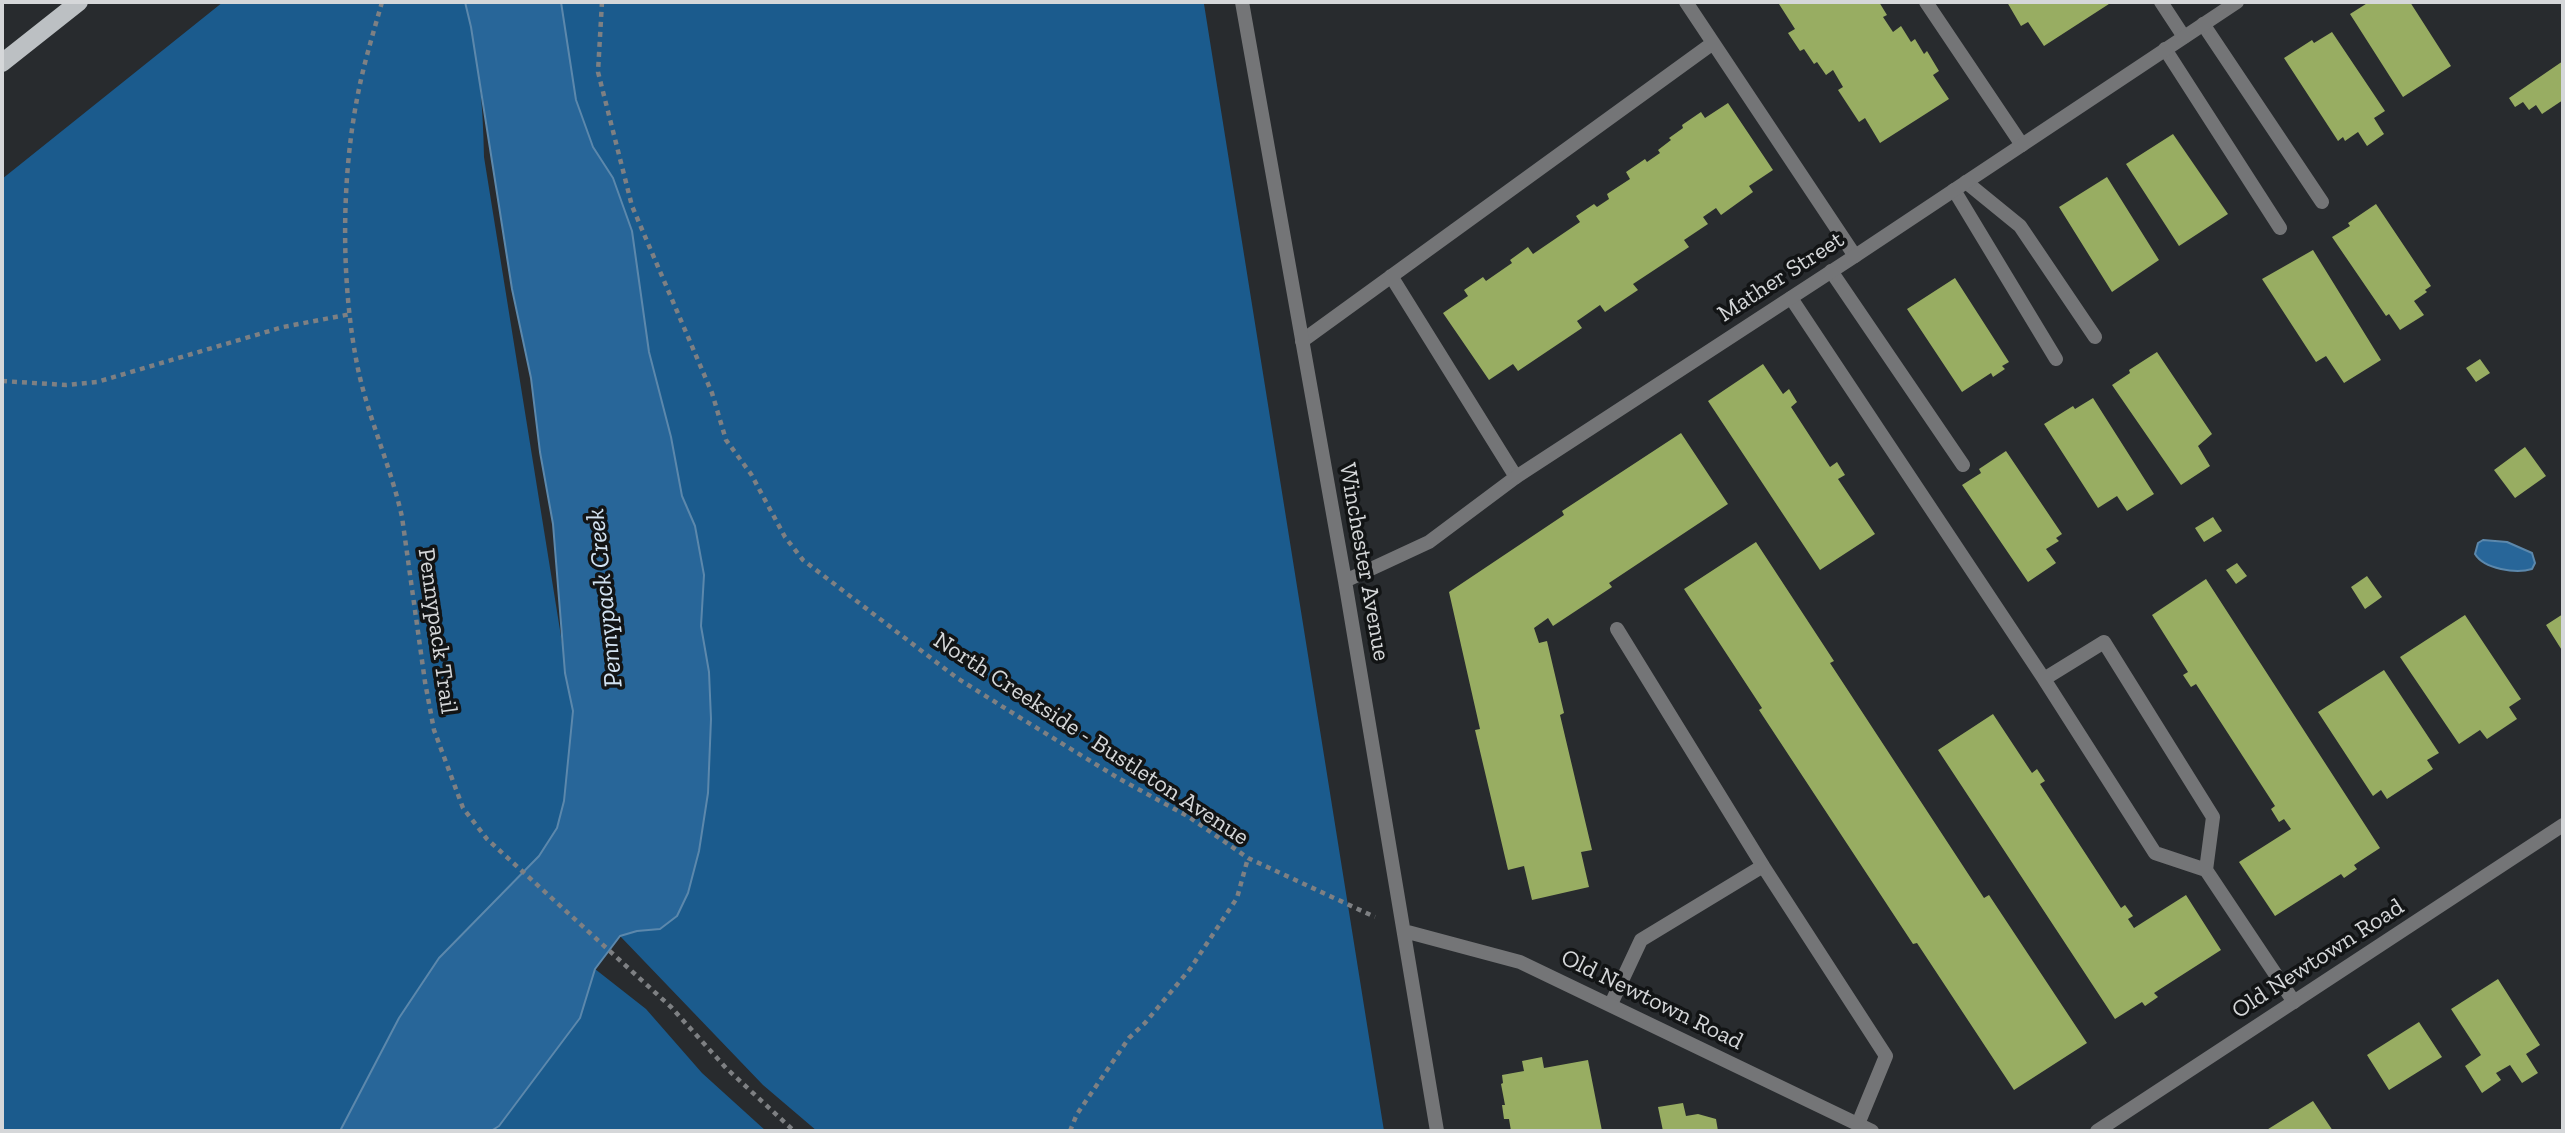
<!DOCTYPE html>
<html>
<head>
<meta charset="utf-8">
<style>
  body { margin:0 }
  #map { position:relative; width:2565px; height:1133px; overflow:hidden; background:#282b2e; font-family:"Zilla Slab",serif }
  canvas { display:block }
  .frame { position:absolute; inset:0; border:4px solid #d5d7d9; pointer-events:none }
</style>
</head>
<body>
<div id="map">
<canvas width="2565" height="1133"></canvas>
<div class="frame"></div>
</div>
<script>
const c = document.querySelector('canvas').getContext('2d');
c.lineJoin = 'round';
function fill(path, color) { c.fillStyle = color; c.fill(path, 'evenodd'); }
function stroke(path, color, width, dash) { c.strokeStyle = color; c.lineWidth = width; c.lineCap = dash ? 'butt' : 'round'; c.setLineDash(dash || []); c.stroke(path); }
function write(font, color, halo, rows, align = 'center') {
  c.font = font + ' "Zilla Slab",serif'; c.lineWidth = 7; c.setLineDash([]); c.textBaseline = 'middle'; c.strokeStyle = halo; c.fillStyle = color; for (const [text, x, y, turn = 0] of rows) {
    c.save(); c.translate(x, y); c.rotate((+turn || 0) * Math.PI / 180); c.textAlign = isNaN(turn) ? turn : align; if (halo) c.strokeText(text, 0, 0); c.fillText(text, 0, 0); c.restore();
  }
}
fill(new Path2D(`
  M223 2H465C479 54 483 103 484 157L573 711 564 802 557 828 539 856 439 958 399 1018 340 1131H2V179Z
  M561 2H1201L1204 4 1384 1131H817L763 1085 620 936 637 931 660 929 699 851 708 793 711 719 709 672 701 626 704 575 695 526 682 496 671 437 649 352 640 301 613 178 593 147 576 100Z
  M595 969 646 1009 702 1073 766 1131H491L499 1126 580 1018Z`), '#1b5b8d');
const water = new Path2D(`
  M465 2H561L576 100 593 147 613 178 632 231 649 352 671 437 682 496 695 526 704 575 701 626 709 672 711 719 708 793 699 851 688 893 677 916 660 929 637 931 620 936 595 969 580 1018 499 1126 491 1131H340L399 1018 439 958 539 856 557 828 564 801 573 711 565 673 553 524 540 452 531 378 512 289 471 27Z
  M2483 540 2507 542 2532 553 2535 563 2532 569C2516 574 2484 569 2475 554L2478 543Z`);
fill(water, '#286699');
stroke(water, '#5c88ac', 2);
fill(new Path2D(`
  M1782 2H1879L1887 15 1883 17 1893 32 1901 26 1911 42 1915 39 1924 54 1927 51 1939 71 1933 75 1949 99 1880 143 1865 118 1859 122 1838 90 1843 87 1833 70 1826 75 1817 62 1814 64 1804 49 1800 51 1788 33 1795 29 1779 4Z
  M2007 2H2112L2044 46 2028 22 2021 26Z
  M2369 2H2410L2451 66 2403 97 2350 14Z
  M2332 32 2385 111 2374 118 2384 134 2367 146 2358 132 2345 141 2343 137 2338 141 2284 58 2312 40 2314 43Z
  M2563 61V100L2542 114 2536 105 2529 110 2523 102 2515 107 2509 98Z
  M1728 103 1773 170 1749 186 1753 192 1721 215 1716 208 1703 217 1708 224 1684 240 1689 247 1633 284 1638 290 1605 312 1600 305 1577 321 1582 328 1518 371 1513 364 1489 380 1443 313 1468 296 1464 290 1483 277 1486 281 1512 263 1510 260 1528 247 1533 254 1580 222 1576 216 1594 204 1597 207 1609 199 1607 194 1630 179 1626 172 1645 159 1647 162 1660 153 1658 150 1671 140 1669 138 1683 128 1682 125 1701 112 1705 118Z
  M2173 134 2228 214 2179 246 2126 164Z
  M2107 177 2159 260 2112 292 2059 207Z
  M2376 204 2431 286 2425 290 2427 292 2414 301 2424 315 2400 330 2389 314 2386 316 2332 237 2350 226 2348 223Z
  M2313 250 2381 360 2344 383 2326 356 2316 362 2262 279Z
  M1955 278 2009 362 2002 366 2005 369 1993 377 1991 373 1962 392 1907 309Z
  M2157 352 2212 434 2198 446 2210 466 2181 485 2112 385 2130 373 2129 370Z
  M2480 359 2490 373 2476 382 2466 368Z
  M1763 364 1783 394 1789 389 1797 402 1791 407 1830 467 1837 462 1845 475 1838 479 1875 534 1820 570 1708 401Z
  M2093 398 2154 494 2127 511 2117 496 2098 508 2044 424 2073 406 2075 409Z
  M1681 433 1728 504 1609 583 1612 587 1553 626 1548 618 1534 628 1539 643 1547 641 1564 713 1560 715 1592 850 1581 852 1589 887 1532 900 1524 866 1508 870 1475 730 1480 729 1449 592 1564 515 1562 511Z
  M2525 447 2546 476 2515 498 2494 470Z
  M2006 451 2062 534 2056 538 2059 541 2046 549 2056 563 2028 582 1962 485 1981 473 1979 469Z
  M2213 517 2222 531 2204 542 2195 528Z
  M1756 542 1834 661 1830 663 1984 898 1989 895 2087 1043 2014 1090 1917 943 1913 944 1759 710 1762 708 1684 589Z
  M2237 563 2247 576 2236 584 2226 570Z
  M2367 576 2382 597 2365 609 2351 587Z
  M2206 579 2380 848 2354 865 2357 869 2344 878 2341 874 2275 916 2239 862 2291 829 2284 819 2279 822 2271 809 2275 806 2196 684 2191 687 2183 675 2188 672 2152 615Z
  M2563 614V652L2546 625Z
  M2465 615 2521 699 2509 707 2517 719 2487 739 2480 730 2459 744 2400 657Z
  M2384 670 2439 753 2427 760 2433 769 2387 799 2381 790 2373 796 2318 712Z
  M1993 714 2032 773 2037 769 2045 781 2040 784 2121 908 2125 905 2133 916 2128 919 2134 928 2186 895 2221 950 2154 993 2158 997 2145 1006 2142 1002 2115 1019 1938 750Z
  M2498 979 2540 1045 2526 1054 2538 1073 2522 1083 2510 1065 2496 1073 2501 1080 2482 1093 2465 1066 2481 1055 2451 1009Z
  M2419 1022 2442 1057 2389 1090 2367 1055Z
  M1542 1057 1544 1068 1588 1060 1602 1131H1511L1509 1119H1504L1502 1105H1505L1501 1084 1503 1083 1502 1075 1524 1071 1522 1061Z
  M2313 1101 2333 1131H2265Z
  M1683 1103 1686 1116 1698 1114 1716 1119 1718 1131H1663L1658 1107Z`), '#98ad62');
stroke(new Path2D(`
  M382 2C373 34 363 66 357 99 341 182 341 287 358 369 369 420 391 467 402 517L425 682 434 730 463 808 487 839 671 1007 726 1068 794 1131
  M602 2 598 72 632 206 712 393 726 440 751 474 785 537 803 560 957 678 1019 717 1118 778 1189 817 1248 858 1375 917
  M2 381 66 385 97 382 283 327 351 314
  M1070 1131 1077 1114 1129 1038 1145 1023 1190 969 1237 898 1248 858`), '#7e8083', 4.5, [5, 5]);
stroke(new Path2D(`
  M1686 2 1855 256
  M1926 2 2022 145
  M2161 2 2184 37
  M2203 24 2322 202
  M2165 49 2280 228
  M1966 182 2020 226 2095 337
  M1954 190 2056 359
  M1831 271 1963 465
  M1391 276 1516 477
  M1791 298 2044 679 2104 642 2213 817 2206 870 2294 1002
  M1302 341 1713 43
  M2044 679 2155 853 2206 870
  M1763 866 1886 1056 1858 1124
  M1611 1004 1641 940 1763 866 1617 629`), '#747577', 14);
stroke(new Path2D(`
  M1242 2 1345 581 1437 1131
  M1345 581 1429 542 1516 477 1855 256 2237 2
  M1404 931 1520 962 1872 1131
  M2097 1131 2563 825`), '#747577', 14);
stroke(new Path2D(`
  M2 63 79 2`), '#bcc0c3', 18);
write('24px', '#d5d7d9', '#121415', [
  ["Mather Street",1781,277,-33],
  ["Winchester Avenue",1364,562,80],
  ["Pennypack Trail",437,631,82],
  ["North Creekside - Bustleton Avenue",1091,739,33],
  ["Old Newtown Road",2318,959,-33],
  ["Old Newtown Road",1652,1000,26]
]);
write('italic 26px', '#d3e3f2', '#121415', [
  ["Pennypack Creek",605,598,-96]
]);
</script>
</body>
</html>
